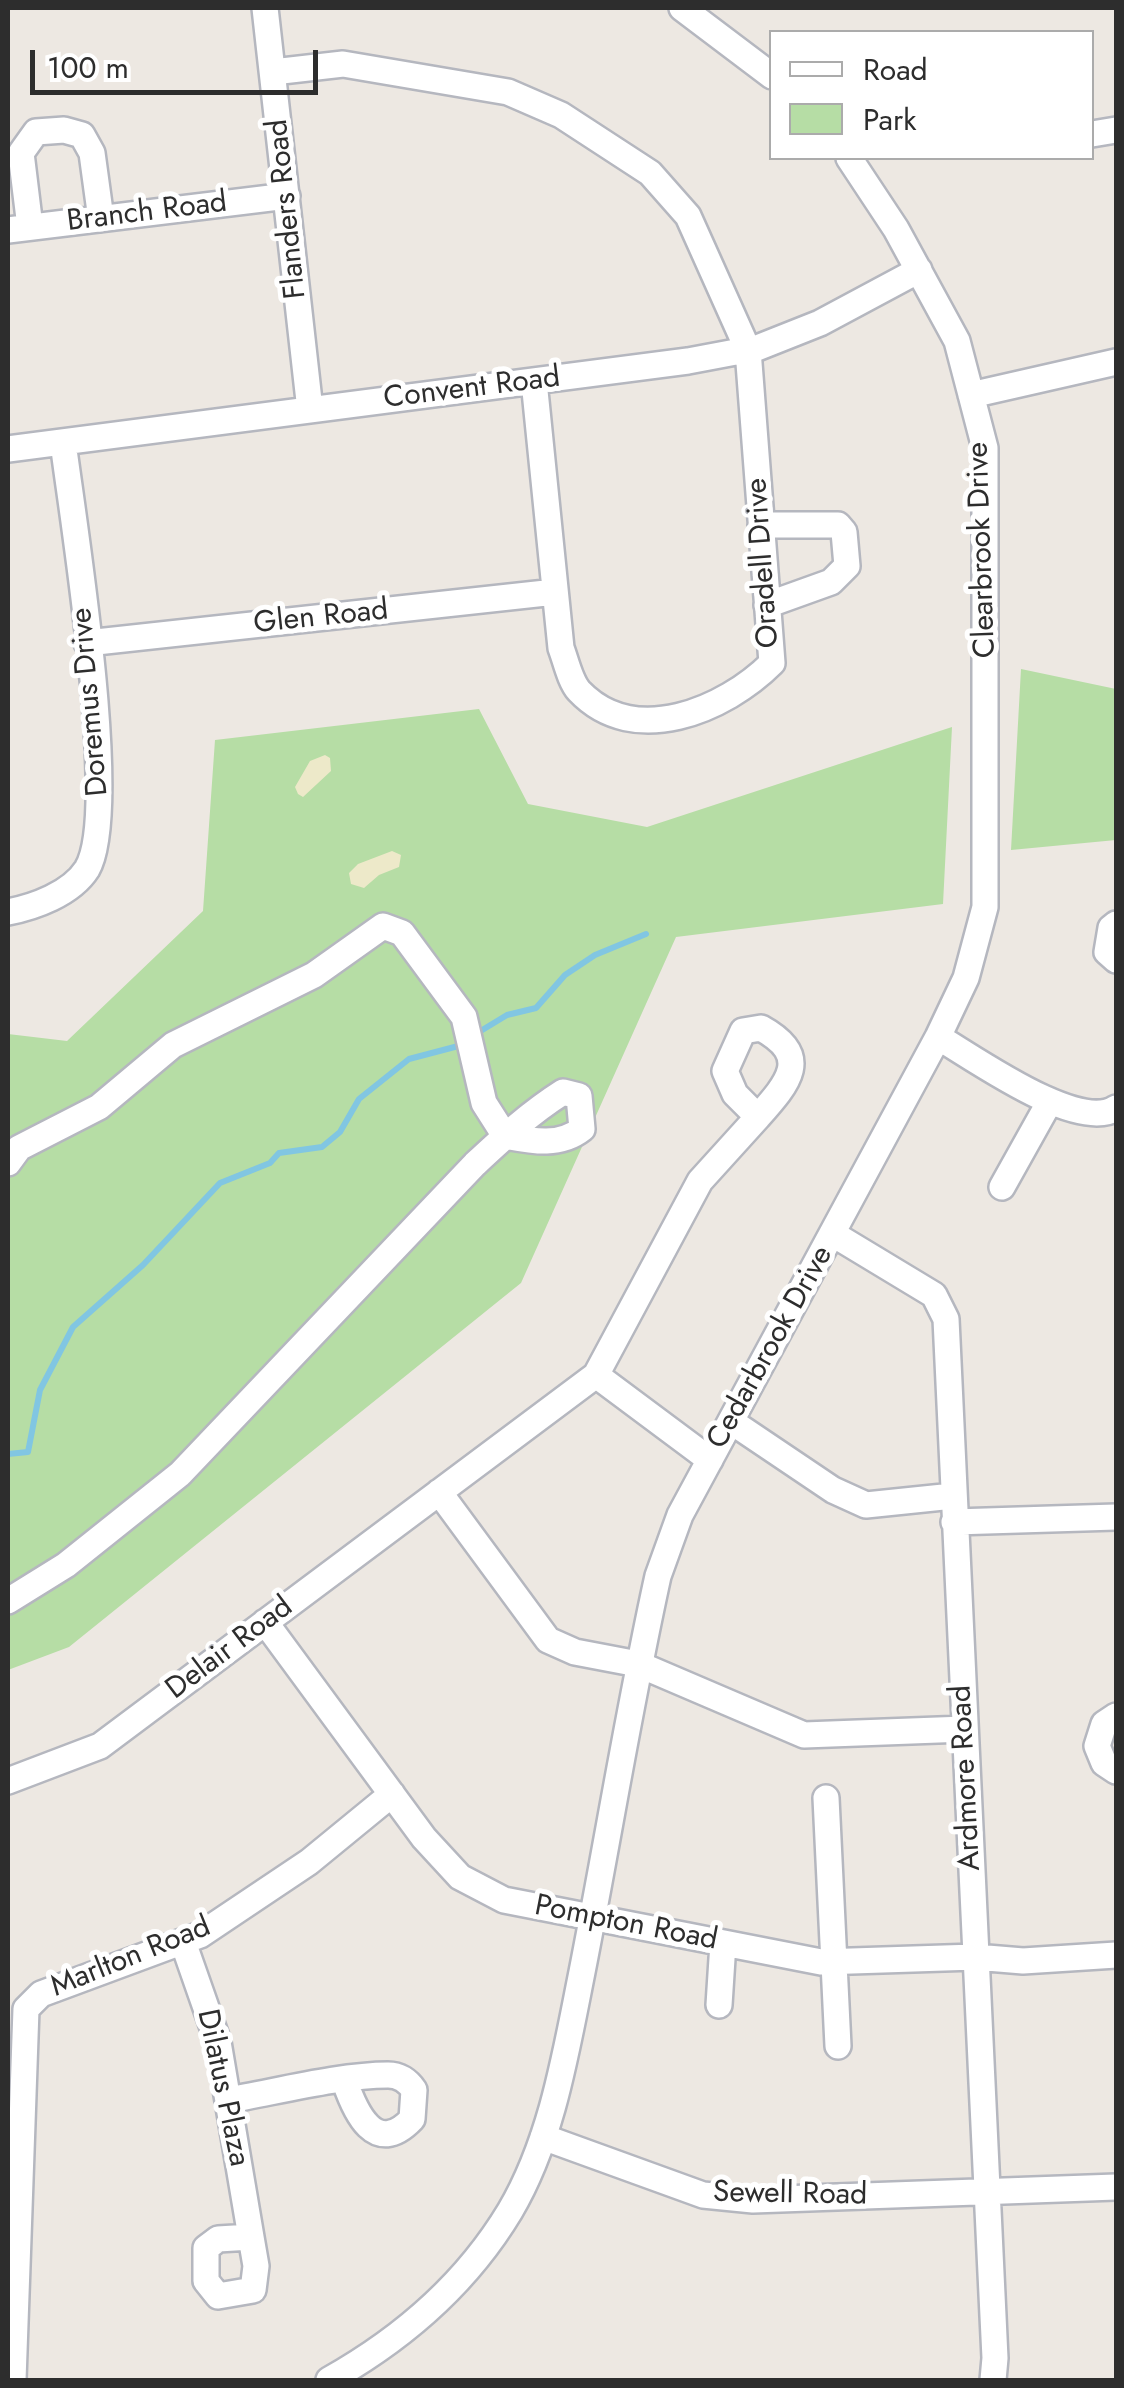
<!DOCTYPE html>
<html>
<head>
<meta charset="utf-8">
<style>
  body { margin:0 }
  #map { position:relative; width:1124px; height:2388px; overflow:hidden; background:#ede8e2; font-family:Jost,sans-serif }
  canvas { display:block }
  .frame { position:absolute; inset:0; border:10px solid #2d2d2d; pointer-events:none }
  .legend { position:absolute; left:769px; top:30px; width:325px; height:130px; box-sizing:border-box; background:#fff; border:2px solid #ababab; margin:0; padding:12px 18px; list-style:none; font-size:30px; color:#2d2d2d }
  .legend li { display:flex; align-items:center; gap:20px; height:50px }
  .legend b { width:50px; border:2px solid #ababab }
  .scale { position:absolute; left:30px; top:50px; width:288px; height:45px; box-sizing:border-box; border:5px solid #2d2d2d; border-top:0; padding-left:12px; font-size:30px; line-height:35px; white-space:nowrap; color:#2d2d2d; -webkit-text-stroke:8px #fff; paint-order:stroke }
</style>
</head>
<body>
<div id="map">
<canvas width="1124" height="2388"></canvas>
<div class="frame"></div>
<ul class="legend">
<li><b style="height:12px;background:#fff"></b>Road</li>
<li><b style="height:28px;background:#b6dda5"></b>Park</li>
</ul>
<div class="scale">100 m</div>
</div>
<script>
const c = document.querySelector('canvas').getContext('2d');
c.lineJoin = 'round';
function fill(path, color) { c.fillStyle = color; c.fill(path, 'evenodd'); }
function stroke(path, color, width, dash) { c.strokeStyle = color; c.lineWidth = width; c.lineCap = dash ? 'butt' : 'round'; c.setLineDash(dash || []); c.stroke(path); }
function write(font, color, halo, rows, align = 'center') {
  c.font = font + ' Jost,sans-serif'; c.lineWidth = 10; c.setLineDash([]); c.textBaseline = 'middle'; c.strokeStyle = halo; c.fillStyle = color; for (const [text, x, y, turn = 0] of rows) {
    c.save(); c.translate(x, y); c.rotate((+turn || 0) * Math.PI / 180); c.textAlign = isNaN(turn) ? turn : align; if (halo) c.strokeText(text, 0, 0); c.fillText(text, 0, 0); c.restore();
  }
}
fill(new Path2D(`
  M1021 669 1116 689V840L1011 850Z
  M479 709 528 804 647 827 952 727 943 904 676 937 521 1283 69 1647 8 1670V1034L67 1041 203 911 215 740Z`), '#b6dda5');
fill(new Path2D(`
  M325 755 330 758 331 771 303 797 298 794 295 787 310 761Z
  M392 851 401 855 399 867 379 875 364 888 351 884 349 873 358 864Z`), '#ede9c9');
stroke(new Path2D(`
  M474 1035 507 1015 536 1008 565 975 595 955 646 934
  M8 1454 28 1452 40 1390 73 1327 143 1265 220 1183 270 1163 279 1153 322 1147 340 1132 359 1099 409 1059 466 1044`), '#81c6e2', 6);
const minor = new Path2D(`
  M265 8 310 410
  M682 8 772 76
  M273 72 343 64 508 92 561 115 650 173 688 216 748 350 772 663C725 710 634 749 579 691 570 681 566 661 561 648L534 381
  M1092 134 1116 130
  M30 227 21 153 36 132 64 130 82 135 92 153 101 219
  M8 230 287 196
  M971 395 1116 362
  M8 449 688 361 757 348 820 323 919 270
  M761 525H838L844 532 847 566 831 582 767 605
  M87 643 555 592
  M8 912C34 907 71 894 87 869 121 812 73 521 63 442
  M1116 924 1111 928 1107 952 1116 960
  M761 1028C812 1056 789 1082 758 1117L735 1094 725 1071 743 1031Z
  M938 1037C974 1058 1078 1133 1116 1108
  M8 1163 19 1148 99 1107 173 1045 314 975 383 926 402 933 464 1017 484 1103 505 1136C532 1141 559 1147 582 1129L579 1096 563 1092C530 1113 504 1137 475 1164L180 1474 66 1565 8 1601
  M1002 1187 1050 1101
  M833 1234 934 1295 946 1319 995 2358 993 2380
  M596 1375 710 1460
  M732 1422 833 1490 866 1505 953 1496
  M439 1492 548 1640 575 1652 638 1664 804 1735 965 1729
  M954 1522 1116 1517
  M265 1622 424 1838 460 1877 504 1900 821 1962 975 1957 1023 1961 1116 1955
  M1116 1716 1104 1724 1097 1746 1104 1763 1116 1771
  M8 1781 100 1746 596 1375 700 1181 758 1117
  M826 1798 838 2046
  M183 1942 218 2042 251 2237
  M719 2005 723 1943
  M228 2100C275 2092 341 2075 388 2075 399 2075 408 2081 414 2090L412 2119C375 2158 355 2111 345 2082
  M543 2137 703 2195 753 2200 1116 2187
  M251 2237 256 2266 253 2290 218 2296 206 2281V2248L218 2239Z
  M13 2380 26 2009 41 1994 200 1935 309 1862 392 1794
  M329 2380C402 2339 466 2284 510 2211 552 2140 566 2052 582 1972 608 1840 629 1707 658 1576L680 1515 938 1037 966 978 985 907V448L957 341 896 229 849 158`);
stroke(minor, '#b5b7bf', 30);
stroke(minor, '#fff', 25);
write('30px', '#2d2d2d', '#fff', [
  ["Flanders Road",288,209,-96],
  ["Branch Road",147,213,-7],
  ["Convent Road",472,389,-7],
  ["Clearbrook Drive",983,550,-92],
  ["Oradell Drive",764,563,-94],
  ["Glen Road",321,618,-6],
  ["Doremus Drive",91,702,-95],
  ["Cedarbrook Drive",771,1348,-61],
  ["Delair Road",230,1649,-37],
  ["Ardmore Road",967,1778,-93],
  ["Pompton Road",626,1924,11],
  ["Marlton Road",131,1958,-22],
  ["Dilatus Plaza",222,2088,78],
  ["Sewell Road",790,2195,1]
]);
</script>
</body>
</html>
